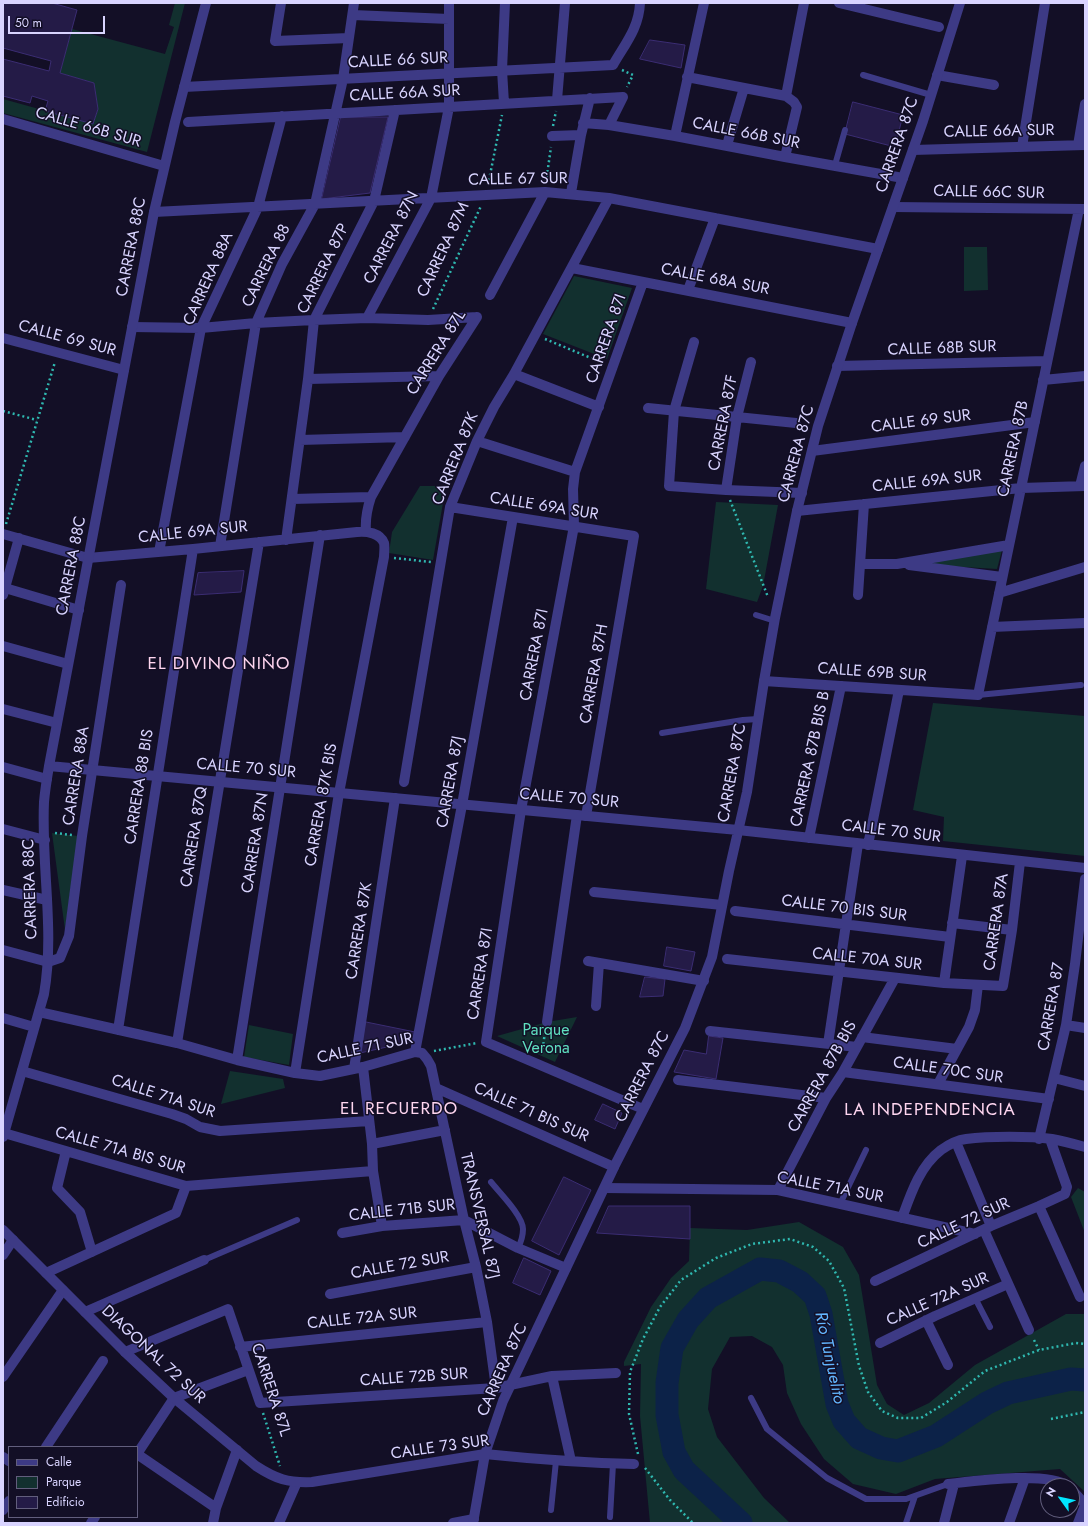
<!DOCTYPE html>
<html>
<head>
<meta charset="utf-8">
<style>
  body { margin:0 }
  #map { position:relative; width:1088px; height:1526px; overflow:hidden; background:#130f26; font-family:Jost,sans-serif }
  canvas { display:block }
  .frame { position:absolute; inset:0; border:4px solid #d9d4ff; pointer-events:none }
  .legend { position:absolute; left:8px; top:1446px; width:130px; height:72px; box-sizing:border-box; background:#130f26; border:1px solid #625e7d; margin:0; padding:5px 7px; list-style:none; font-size:12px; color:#d9d4ff }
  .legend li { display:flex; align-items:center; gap:8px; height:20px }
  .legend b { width:20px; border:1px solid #625e7d }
  .north { position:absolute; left:1040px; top:1478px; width:40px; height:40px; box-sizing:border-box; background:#130f26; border:1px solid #625e7d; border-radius:50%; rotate:303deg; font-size:11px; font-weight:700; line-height:16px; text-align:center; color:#d9d4ff }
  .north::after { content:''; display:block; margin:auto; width:14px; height:18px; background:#00e5ff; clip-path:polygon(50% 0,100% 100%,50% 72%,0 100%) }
  .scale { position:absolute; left:8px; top:16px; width:97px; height:18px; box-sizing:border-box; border:2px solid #d9d4ff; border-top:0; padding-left:5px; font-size:12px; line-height:14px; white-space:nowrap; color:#d9d4ff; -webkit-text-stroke:3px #130f26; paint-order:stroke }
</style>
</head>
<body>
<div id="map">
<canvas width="1088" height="1526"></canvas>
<div class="frame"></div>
<ul class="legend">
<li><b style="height:5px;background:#3d3a85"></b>Calle</li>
<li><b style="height:11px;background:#12302f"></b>Parque</li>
<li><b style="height:11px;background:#241b47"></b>Edificio</li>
</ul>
<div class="north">N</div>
<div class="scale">50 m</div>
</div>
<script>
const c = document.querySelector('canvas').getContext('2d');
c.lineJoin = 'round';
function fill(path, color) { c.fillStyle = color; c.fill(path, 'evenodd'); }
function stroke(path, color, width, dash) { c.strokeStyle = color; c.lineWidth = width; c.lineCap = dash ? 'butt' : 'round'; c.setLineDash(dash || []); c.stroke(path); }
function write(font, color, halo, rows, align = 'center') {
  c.font = font + ' Jost,sans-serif'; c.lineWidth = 3; c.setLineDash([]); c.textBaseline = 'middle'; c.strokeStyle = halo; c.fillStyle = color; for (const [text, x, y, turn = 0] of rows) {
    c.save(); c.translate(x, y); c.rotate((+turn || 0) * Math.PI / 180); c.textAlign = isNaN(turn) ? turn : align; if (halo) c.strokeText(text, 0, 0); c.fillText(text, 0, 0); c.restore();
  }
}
fill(new Path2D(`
  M175 3H185L147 152 3 113V99L93 124 98 109 94 83 60 73 72 29 165 54 174 27 169 25Z
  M964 247H987L988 290 964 291Z
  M574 276 632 288 607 359 543 334Z
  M420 486H446L433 560 389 553 392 532Z
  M716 502 778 505 763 586 757 602 706 589Z
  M1002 550 997 569 912 564Z
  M933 703 1085 716V856L943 841 944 817 913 810Z
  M52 833 78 836 65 930Z
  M577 1017 555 1062 497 1036 547 1022Z
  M249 1025 293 1034 289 1065 244 1057Z
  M230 1071 283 1079 285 1088 221 1104Z
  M1078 1188 1085 1192V1233L1071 1197Z
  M799 1222 843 1247 859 1275 877 1385 887 1404 904 1415 929 1403 975 1365 1066 1314H1085V1492L1060 1469 935 1479 896 1494 853 1484 824 1459 801 1424 787 1393 783 1365 772 1347 752 1336 730 1337 712 1369 708 1409 717 1437 764 1498 790 1523H650L640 1416 641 1364 624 1366V1362L651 1307 671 1278 689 1261 690 1228 747 1230Z`), '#12302f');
stroke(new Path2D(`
  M741 1523 684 1470 674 1452 667 1415V1383L672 1348 688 1320 708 1298 760 1269 779 1271 800 1282 815 1296 821 1314 837 1404 844 1421 859 1438 881 1448 898 1451 936 1436 987 1403 1008 1393 1071 1379 1085 1380`), '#0c2248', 23);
const building = new Path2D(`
  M3 3H52L77 10 60 73 94 83 98 109 93 124 45 111 48 101 32 96 30 103 3 96V59L49 71 51 61 3 48Z
  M650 40 685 45 681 68 640 59Z
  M853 102 903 115 895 147 845 134Z
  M341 117H388L370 193 322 199Z
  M244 571 241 592 194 595 198 573Z
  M667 947 695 952 691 971 664 966Z
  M645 977 665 979 663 996 640 997Z
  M366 1022 415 1032 414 1041 360 1053Z
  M709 1036 723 1038 716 1079 674 1072 684 1050 706 1054Z
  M603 1104 622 1113 615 1129 595 1120Z
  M564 1177 591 1190 559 1255 532 1241Z
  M609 1206H690V1239L597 1233Z
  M524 1258 551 1271 540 1295 513 1283Z`);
fill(building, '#241b47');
stroke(building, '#3b2d73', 1);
stroke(new Path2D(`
  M622 70 633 75 627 87
  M553 126 556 111
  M546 182 551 147
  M488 185 502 115
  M433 309 481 206
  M545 339 603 363
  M3 411 37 420
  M730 500 768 597
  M6 524 55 362
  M394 558 431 562
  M55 833 72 835
  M434 1051 477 1043
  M542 1054 545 1032
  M1034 1340 1039 1350
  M263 1413 280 1466
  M1051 1419 1085 1412
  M638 1454 629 1414 630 1372 643 1339 660 1307 681 1280 716 1258 752 1244 790 1239 813 1247 829 1261 844 1288 859 1366 868 1392 882 1411 898 1418H921L947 1402 985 1371 1039 1350 1076 1343 1085 1344
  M645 1468 670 1500 693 1523`), '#2fb8b0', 2.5, [2, 3]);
stroke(new Path2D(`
  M863 75 931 95
  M835 165 845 130
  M756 615 775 621
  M978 695 1081 685
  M662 733 743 720 758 719
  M491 1182C500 1193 523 1216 523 1229 523 1236 521 1242 518 1248
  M840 1204 866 1150
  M204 1260 297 1220
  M975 1298 990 1327
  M751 1398 767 1429 827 1478 866 1499H906L948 1484
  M551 1510 556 1461
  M610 1517 613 1464
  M906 1523 915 1496`), '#3d3a85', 6);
stroke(new Path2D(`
  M281 3 275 41 349 38
  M839 3 939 27
  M353 15 449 19
  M937 75 994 85
  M687 77 786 96 794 102 797 107 785 157
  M184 87 613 65C625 44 639 28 640 3
  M786 96 804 3
  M557 100 565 3
  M504 103 502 70 505 3
  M3 119 164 166
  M188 122 623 97 609 125
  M583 123 609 125 675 136 785 157 903 178
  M552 136 581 135
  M675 136 704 3
  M727 145 744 88
  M1078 145 1085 104
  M1022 147 1045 3
  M913 150 1085 145
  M571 193 581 135 590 98
  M893 207 1085 209
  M154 212 545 192 609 198 878 249
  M572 268 852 323
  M688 290 715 218
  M490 295 545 192
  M367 318 431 198 449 107V3
  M132 327 201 328 256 323 314 320 367 318 428 320 477 317
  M3 338 124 370
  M694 342 674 411 669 486 726 490 802 493
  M837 366 1047 361
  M514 374 599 407
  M308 379 439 376
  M1043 380 1085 376
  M648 408 796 423
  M300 440 405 437
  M477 441 575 472
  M812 451 1035 422
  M1080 486 1085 466
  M726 490 737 417 751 362
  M292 499 371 497
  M450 507 634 536 586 816
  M797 511 1021 488 1085 486
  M366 531C365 519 367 509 371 497L439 376 477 317
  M3 534 88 558 193 549 357 532C367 531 380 533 384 543 385 547 384 553 384 557L339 793 295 1073
  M286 540 308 379 314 320 374 201 395 110
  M220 546 256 323 282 264 315 204 343 79 354 3
  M159 552 201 328 258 207 282 116
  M860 564H897L1009 545
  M909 565 1002 577
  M5 588 79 610
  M999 593 1085 567
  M3 595 19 538
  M858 595 864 504
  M992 627 1085 623
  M3 646 68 664
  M764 681 978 695 1079 209
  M3 709 57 723
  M3 767 47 779
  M404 782 450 507 477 441 494 407 514 374 609 198
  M3 829 45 840
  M738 830 1085 868
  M809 838 841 686
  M868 845 899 690
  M3 890 47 900
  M594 892 722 905
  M735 911 950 937
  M952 923 1012 930
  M3 950 48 962 60 958 69 936 82 836 121 585
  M727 959 944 983 1003 986 1012 930 1020 862
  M588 961 704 981
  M944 983 962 856
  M596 1006 599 963
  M39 1012 177 1043 237 1060 295 1073 320 1076 363 1067 415 1052 422 1053 427 1059 431 1066 464 1220 476 1267 487 1322 496 1388
  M547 1022 577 815
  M1066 1025 1085 1028
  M118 1030 193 549
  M710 1031 857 1047
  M862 1037 957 1049
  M177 1043 259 542
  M828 1044 858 844
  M415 1052 462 805 513 517
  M237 1060 320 535
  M363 1067 372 1144 373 1171 382 1226
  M354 1069 395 798
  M22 1071 172 1114 186 1119 200 1127 220 1131 369 1121
  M843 1072 1049 1099
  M1054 1078 1085 1086
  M678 1080 826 1098
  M938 1084 969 1027 975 1010 978 985
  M436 1088 614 1167
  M643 1109 486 1042 521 810 574 526 573 489 575 472 643 282
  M4 1133 186 1186 373 1171
  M1039 1139 1066 1025 1075 964 1085 879
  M956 1142 991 1226
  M372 1144 445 1130
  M66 1151 57 1188 80 1212 92 1252
  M605 1188 778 1190 975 1234
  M778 1190 826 1098 843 1072 895 978
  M1039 1206 1080 1297
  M902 1218C911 1193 920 1166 941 1150 948 1145 958 1140 966 1139 989 1136 1030 1136 1052 1139 1063 1141 1074 1144 1085 1147
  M984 1230 1029 1330
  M342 1233 382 1226 464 1220 518 1248 566 1268
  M3 1255 13 1240
  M46 1273 176 1213 186 1186
  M875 1281 991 1226 1039 1206 1065 1194 1067 1187 1050 1139
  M330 1294 476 1267
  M85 1312 204 1260
  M926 1320 948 1365
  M880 1343 935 1316 1008 1284
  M240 1347 487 1322
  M125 1352 228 1309 260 1403 496 1388 552 1376 616 1373
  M552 1376 571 1461
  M3 1377 63 1290
  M46 1447 103 1361
  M137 1454 174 1398 248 1370
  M137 1454 216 1508
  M485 1454C535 1459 584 1463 634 1464
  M3 1457 9 1461
  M948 1484C975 1481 1047 1471 1068 1486
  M1072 1490 1085 1504
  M3 1510 9 1501
  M91 1523 95 1517
  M213 1523 216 1508 237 1450
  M279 1523 297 1482
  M453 1523 474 1519
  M944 1523 954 1484
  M1009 1523 1025 1478
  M1078 1523 1085 1505`), '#3d3a85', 10);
stroke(new Path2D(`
  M49 766 738 830
  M3 1018 34 1027
  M3 1137 44 994C55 931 41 866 44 802 45 790 47 778 49 766L154 212 175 122 206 3
  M3 1230 125 1352 174 1398 256 1466C276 1479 288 1483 312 1482L485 1454
  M473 1523 485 1454 503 1401 614 1167 685 1028 712 957 729 871 747 792 764 681 775 618 797 511 818 426 852 323 923 121 960 3`), '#3d3a85', 10);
write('16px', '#d9d4ff', '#130f26', [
  ["CALLE 66 SUR",398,61,-3],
  ["CALLE 66A SUR",405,94,-3],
  ["CALLE 66B SUR",88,128,16],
  ["CALLE 66A SUR",999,132,-1],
  ["CALLE 66B SUR",746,134,11],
  ["CARRERA 87C",898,145,-71],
  ["CALLE 67 SUR",518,180,-1],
  ["CALLE 66C SUR",989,193,1],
  ["CARRERA 87N",392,238,-63],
  ["CARRERA 88C",132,247,-79],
  ["CARRERA 87M",444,250,-65],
  ["CARRERA 88",267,266,-64],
  ["CARRERA 87P",324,269,-64],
  ["CARRERA 88A",209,279,-66],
  ["CALLE 68A SUR",715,280,11],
  ["CALLE 69 SUR",67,339,15],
  ["CARRERA 87I",607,339,-71],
  ["CALLE 68B SUR",942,349,-2],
  ["CARRERA 87L",437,353,-58],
  ["CALLE 69 SUR",921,422,-7],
  ["CARRERA 87F",724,423,-79],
  ["CARRERA 87B",1014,449,-78],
  ["CARRERA 87C",797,454,-75],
  ["CARRERA 87K",456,459,-68],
  ["CALLE 69A SUR",927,482,-6],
  ["CALLE 69A SUR",544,507,9],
  ["CALLE 69A SUR",193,533,-6],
  ["CARRERA 88C",72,566,-79],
  ["CARRERA 87I",535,655,-79],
  ["CALLE 69B SUR",872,673,4],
  ["CARRERA 87H",595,674,-80],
  ["CARRERA 87B BIS B",811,759,-78],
  ["CALLE 70 SUR",246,769,5],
  ["CARRERA 87C",733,773,-80],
  ["CARRERA 88A",77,776,-81],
  ["CARRERA 87J",451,782,-80],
  ["CARRERA 88 BIS",140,787,-81],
  ["CALLE 70 SUR",569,799,5],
  ["CARRERA 87K BIS",322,805,-80],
  ["CALLE 70 SUR",891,832,7],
  ["CARRERA 87Q",195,837,-81],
  ["CARRERA 87N",256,843,-81],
  ["CARRERA 88C",31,889,-92],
  ["CALLE 70 BIS SUR",844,909,7],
  ["CARRERA 87A",997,922,-82],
  ["CARRERA 87K",360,931,-81],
  ["CALLE 70A SUR",867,960,6],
  ["CARRERA 87I",481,974,-81],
  ["CARRERA 87",1052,1007,-80],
  ["CALLE 71 SUR",365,1049,-12],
  ["CALLE 70C SUR",948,1071,8],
  ["CARRERA 87C",643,1077,-63],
  ["CARRERA 87B BIS",823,1077,-61],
  ["CALLE 71A SUR",163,1097,18],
  ["CALLE 71 BIS SUR",531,1113,24],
  ["CALLE 71A BIS SUR",120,1151,16],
  ["CALLE 71A SUR",830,1188,11],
  ["CALLE 71B SUR",402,1211,-6],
  ["TRANSVERSAL 87J",479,1216,77],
  ["CALLE 72 SUR",964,1224,-25],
  ["CALLE 72 SUR",400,1266,-10],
  ["CALLE 72A SUR",938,1300,-24],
  ["CALLE 72A SUR",362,1319,-6],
  ["DIAGONAL 72 SUR",153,1355,43],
  ["CARRERA 87C",503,1370,-66],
  ["CALLE 72B SUR",414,1378,-4],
  ["CARRERA 87L",270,1390,72],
  ["CALLE 73 SUR",440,1448,-8]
]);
write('16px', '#5fe0c0', '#130f26', [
  ["Parque",546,1031],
  ["Verona",546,1049]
]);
c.letterSpacing = '1px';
write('17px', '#ffd6f0', '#130f26', [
  ["EL DIVINO NIÑO",219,665],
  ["EL RECUERDO",399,1110],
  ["LA INDEPENDENCIA",930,1111]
]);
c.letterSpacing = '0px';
write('italic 17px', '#62b6ff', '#130f26', [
  ["Río Tunjuelito",829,1358,78]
]);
</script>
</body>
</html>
